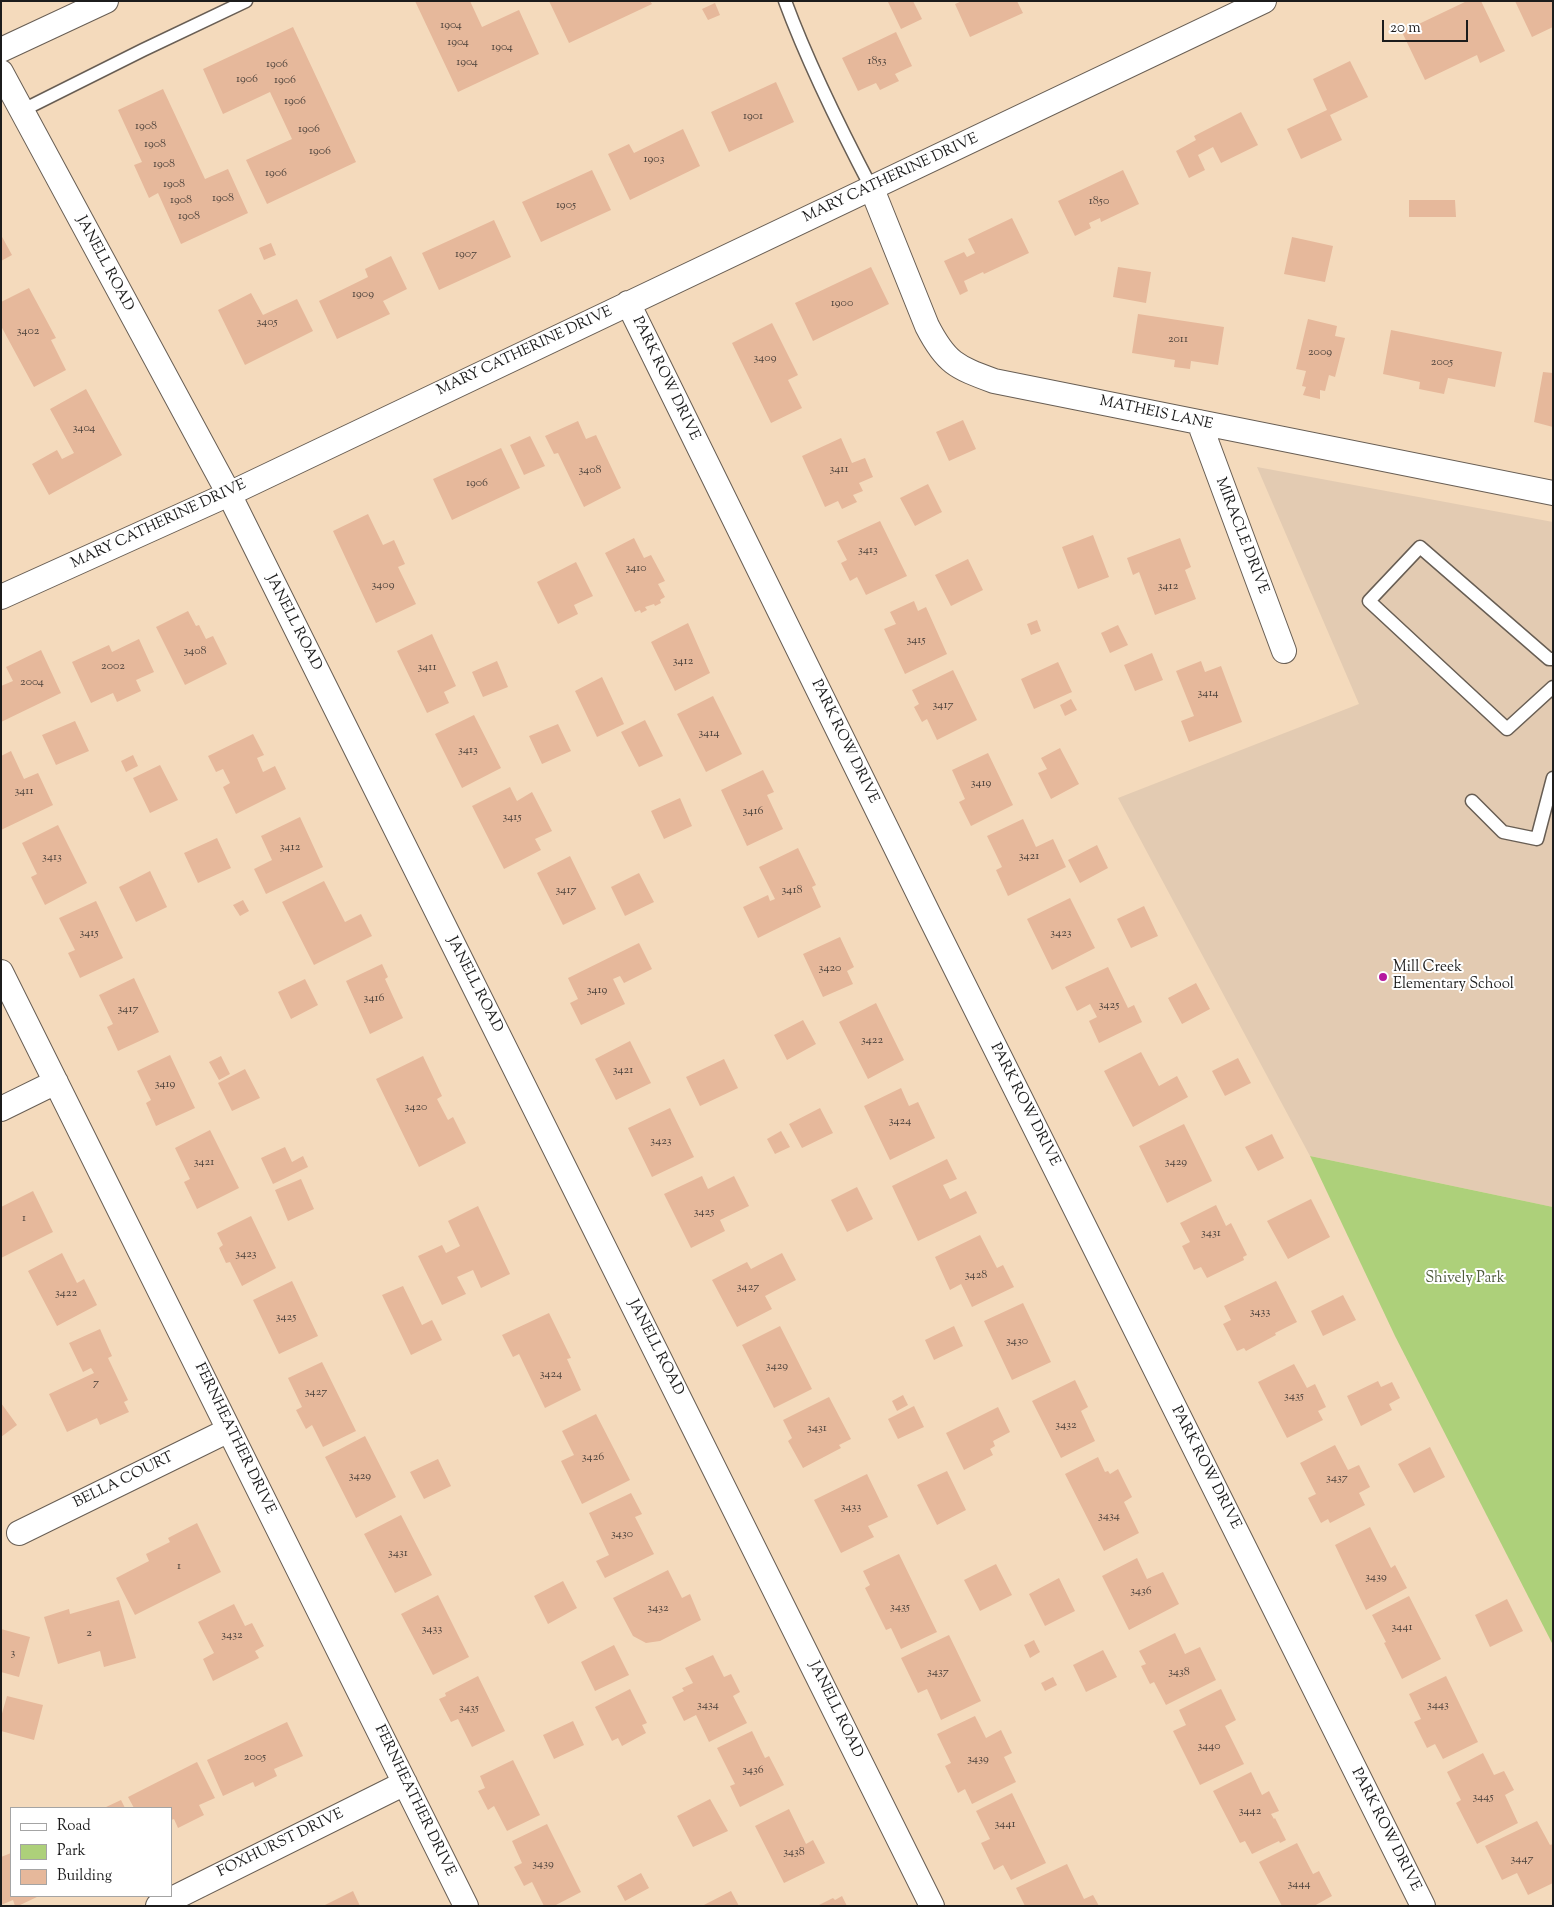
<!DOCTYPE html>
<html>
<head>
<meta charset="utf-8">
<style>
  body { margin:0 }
  #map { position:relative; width:1554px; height:1907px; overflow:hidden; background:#f4dabc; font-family:"Sorts Mill Goudy",serif }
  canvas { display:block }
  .frame { position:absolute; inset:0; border:2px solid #1c1c1c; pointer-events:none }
  .legend { position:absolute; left:10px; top:1807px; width:162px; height:90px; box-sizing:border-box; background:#fff; border:1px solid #a4a4a4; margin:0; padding:6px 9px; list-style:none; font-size:15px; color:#1c1c1c }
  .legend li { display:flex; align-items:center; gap:10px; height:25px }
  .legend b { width:25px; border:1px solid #a4a4a4 }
  .scale { position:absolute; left:1382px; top:20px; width:86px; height:22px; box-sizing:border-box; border:2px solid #1c1c1c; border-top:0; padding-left:6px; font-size:15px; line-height:18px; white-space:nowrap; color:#1c1c1c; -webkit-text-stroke:4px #fff; paint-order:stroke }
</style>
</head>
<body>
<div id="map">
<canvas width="1554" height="1907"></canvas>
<div class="frame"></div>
<ul class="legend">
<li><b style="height:6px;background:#fff"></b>Road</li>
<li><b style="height:14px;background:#add07a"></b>Park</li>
<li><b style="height:14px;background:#e6b89b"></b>Building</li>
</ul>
<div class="scale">20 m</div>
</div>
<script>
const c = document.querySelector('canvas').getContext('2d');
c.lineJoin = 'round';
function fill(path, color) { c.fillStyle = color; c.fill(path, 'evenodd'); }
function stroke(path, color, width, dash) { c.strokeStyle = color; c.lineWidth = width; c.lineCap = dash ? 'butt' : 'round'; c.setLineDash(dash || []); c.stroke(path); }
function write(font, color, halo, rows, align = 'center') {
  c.font = font + ' "Sorts Mill Goudy",serif'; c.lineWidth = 4; c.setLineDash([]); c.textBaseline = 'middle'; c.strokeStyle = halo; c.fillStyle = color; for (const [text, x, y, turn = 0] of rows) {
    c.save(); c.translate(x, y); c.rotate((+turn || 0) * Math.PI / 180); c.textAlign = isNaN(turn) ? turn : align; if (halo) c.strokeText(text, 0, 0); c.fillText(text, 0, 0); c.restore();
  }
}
fill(new Path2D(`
  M1257 467 1553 522V1207L1310 1156 1118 798 1359 704Z`), '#e3cbb2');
fill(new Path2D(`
  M1310 1156 1553 1207V1645L1395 1336Z`), '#add07a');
fill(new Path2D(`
  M415 1H470L482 27 519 10 539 54 458 92Z
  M549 1H650L652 4 569 43Z
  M890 1H913L922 19 901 29 888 2Z
  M962 1H1017L1023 13 970 37 955 4Z
  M1467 1H1481L1505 51 1480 63 1477 55 1425 80 1402 32Z
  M1515 1H1553V27L1532 37Z
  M715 3 720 15 708 20 702 9Z
  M293 27 356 162 267 204 246 160 292 139 270 92 223 114 203 69Z
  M896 32 912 66 895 74 899 81 880 90 876 83 858 91 842 58Z
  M1350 61 1368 97 1330 115 1342 140 1301 159 1287 129 1327 110 1313 79Z
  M776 82 794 122 729 152 711 112Z
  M163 89 205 179 228 169 248 213 181 244 158 193 149 198 134 165 142 162 118 110Z
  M1241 112 1258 145 1221 163 1213 147 1198 155 1205 170 1189 178 1176 151 1196 140 1194 136Z
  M683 129 700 166 630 200 608 154 629 144 634 153Z
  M592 170 611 210 541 242 522 202Z
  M1123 170 1139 204 1101 222 1100 218 1089 223 1091 228 1075 236 1058 201Z
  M1409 200H1455L1456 217H1409Z
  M1012 218 1029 253 984 274 983 272 964 281 968 291 960 295 944 261 964 252 967 257 975 253 968 239Z
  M494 220 511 257 439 290 422 253Z
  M1 235 12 255 1 261Z
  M1292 237 1333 246 1325 282 1284 274Z
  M271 243 276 255 264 260 259 248Z
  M391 256 407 289 383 301 390 314 337 339 319 301 368 277 365 269Z
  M871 267 889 304 813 341 795 303Z
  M1118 267 1151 272 1146 303 1113 297Z
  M29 288 56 338 51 340 66 370 34 387 1 326V302Z
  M251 293 263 315 297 299 313 331 245 365 218 310Z
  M1138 314 1224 327 1218 365 1191 361 1190 369 1174 367 1175 360 1132 353Z
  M1308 319 1337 326 1335 336 1345 338 1335 377 1329 375 1325 391 1320 390V399L1303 395 1306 387 1302 386 1306 371 1296 369Z
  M772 323 798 375 788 380 802 408 771 423 732 343Z
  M1391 330 1502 352 1495 387 1448 378 1444 394 1419 389 1420 382 1383 374Z
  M1543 372 1553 373V427L1534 422Z
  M86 389 122 455 49 495 32 464 57 450 62 459 74 453 50 409Z
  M963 420 976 449 949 461 936 432Z
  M578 421 586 439 596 435 621 488 584 507 558 453 554 454 545 436Z
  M530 436 545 466 524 475 510 445Z
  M841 438 852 463 865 458 873 477 859 483 863 491 853 495 857 502 842 509 838 501 825 507 802 456Z
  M501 448 520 488 452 520 433 479Z
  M928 484 942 512 915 526 900 498Z
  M368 514 383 545 394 540 405 564 398 567 416 604 376 623 333 531Z
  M880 521 907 576 866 595 857 577 850 581 841 563 847 560 837 541Z
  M1093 535 1109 577 1078 589 1062 547Z
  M634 538 644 558 651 555 665 581 658 584 665 597 660 600 661 603 655 606 654 604 645 607 647 610 641 613 640 610 635 612 605 553Z
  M1180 538 1191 567 1185 570 1196 599 1155 615 1139 572 1133 575 1127 558Z
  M968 559 983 590 951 606 935 575Z
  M576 562 593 596 574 605 578 614 558 624 537 582Z
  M914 601 918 611 926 607 947 654 905 674 884 629 896 624 890 612Z
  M188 611 196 626 199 625 206 639 213 636 227 664 185 685 156 627Z
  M1037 620 1041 631 1031 635 1027 624Z
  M688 623 710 673 675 691 651 642Z
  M1118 625 1128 645 1110 653 1101 633Z
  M432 634 456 686 444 692 449 703 427 713 397 651Z
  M139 639 154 672 136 680 141 691 117 702 113 693 91 703 72 662 109 645 112 652Z
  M41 650 61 693 1 722V686L13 681 6 667Z
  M1152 653 1163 680 1135 691 1124 665Z
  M497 661 508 687 483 697 472 672Z
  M1201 661 1205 672 1221 666 1242 722 1189 742 1181 721 1194 716 1176 671Z
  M1058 662 1072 692 1034 709 1021 679Z
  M953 670 977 720 937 740 927 719 922 722 914 707 919 704 912 690Z
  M602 677 624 724 597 737 575 691Z
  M713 696 742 754 706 772 677 714Z
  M1071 699 1077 710 1065 716 1060 705Z
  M474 715 501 768 462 788 435 734Z
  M645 720 663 756 639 767 621 732Z
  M75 721 89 751 56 765 42 735Z
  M558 724 571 751 542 764 529 736Z
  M253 734 264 755 257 758 263 772 275 766 286 789 236 814 223 787 230 783 223 769 216 772 208 756Z
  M1060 748 1079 784 1051 799 1038 773 1047 769 1041 758Z
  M11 751 24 779 38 773 53 805 1 830V756Z
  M988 753 1013 805 971 826 959 802 965 799 952 770Z
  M133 755 138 766 126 772 121 761Z
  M160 765 178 800 150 813 133 778Z
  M763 770 774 792 767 795 783 829 747 846 721 790Z
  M510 787 517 801 532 792 552 831 535 839 541 850 504 869 472 806Z
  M680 798 692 826 664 839 651 811Z
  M300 817 323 867 266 894 254 869 272 860 261 836Z
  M1023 819 1036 847 1053 839 1066 867 1008 896 996 870 1002 867 987 836Z
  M58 825 87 883 45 905 31 877 37 874 22 843Z
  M217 838 231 868 198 883 184 853Z
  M1097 845 1108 868 1080 883 1068 860Z
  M798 848 816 885 812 887 821 907 758 938 743 907 768 895 770 901 775 899 759 867Z
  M570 856 596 909 563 925 537 873Z
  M150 871 167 907 136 922 119 887Z
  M639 873 654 902 625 916 611 887Z
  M324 881 345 922 361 914 372 936 314 965 282 902Z
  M1070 898 1095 948 1052 970 1027 919Z
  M243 900 249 911 240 916 233 905Z
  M96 901 123 958 80 978 68 953 75 950 59 918Z
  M1144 906 1158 936 1131 948 1117 919Z
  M840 937 854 967 847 971 853 984 823 997 803 954Z
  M639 943 652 969 624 983 620 976 613 979 625 1004 581 1025 570 1003 578 999 568 978Z
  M382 964 388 977 385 979 403 1018 370 1034 346 981Z
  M1108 967 1128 1008 1134 1005 1142 1022 1099 1043 1089 1021 1097 1017 1090 1004 1077 1011 1065 987Z
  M134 978 159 1032 118 1051 107 1027 113 1024 99 995Z
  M305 979 318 1005 291 1019 278 992Z
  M1196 983 1210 1009 1182 1024 1168 998Z
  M876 1003 904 1060 868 1079 839 1022Z
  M803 1020 816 1044 787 1060 774 1035Z
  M630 1041 651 1083 616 1100 595 1059Z
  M1141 1052 1159 1086 1177 1076 1188 1097 1133 1127 1104 1071Z
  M170 1055 195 1108 156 1126 146 1103 151 1100 137 1071Z
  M221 1056 230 1074 219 1080 209 1062Z
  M423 1056 442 1096 437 1099 448 1120 453 1117 466 1143 419 1167 376 1079Z
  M1238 1058 1251 1083 1225 1096 1212 1071Z
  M724 1059 738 1088 700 1106 686 1077Z
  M245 1069 260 1098 232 1111 218 1083Z
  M901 1088 909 1106 918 1102 935 1138 890 1160 864 1106Z
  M670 1108 694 1157 652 1177 628 1128Z
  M820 1108 833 1133 802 1148 789 1124Z
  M1184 1124 1212 1181 1167 1203 1139 1146Z
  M210 1130 239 1188 197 1209 184 1182 190 1179 175 1148Z
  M781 1131 790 1147 775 1154 767 1139Z
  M1272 1134 1284 1158 1258 1171 1245 1147Z
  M285 1147 292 1162 303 1156 308 1167 273 1184 261 1158Z
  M947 1159 957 1179 943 1185 950 1199 966 1191 977 1213 918 1241 892 1186Z
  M702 1176 708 1189 734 1176 749 1206 720 1220 725 1231 691 1248 664 1194Z
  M301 1179 314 1209 288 1221 275 1190Z
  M857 1187 873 1219 847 1232 831 1200Z
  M33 1191 53 1232 1 1258V1207Z
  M1311 1199 1330 1237 1288 1259 1267 1221Z
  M1216 1205 1226 1226 1231 1223 1247 1255 1243 1257 1244 1260 1207 1278 1201 1267 1194 1270 1182 1246 1190 1242 1180 1223Z
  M478 1206 510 1274 481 1288 473 1270 457 1277 466 1294 442 1305 418 1256 442 1245 446 1253 460 1246 448 1221Z
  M251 1216 276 1268 242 1286 230 1262 226 1263 219 1248 223 1245 217 1233Z
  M980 1235 997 1268 1003 1265 1014 1287 972 1307 961 1284 950 1290 935 1257Z
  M62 1253 77 1283 84 1279 97 1305 57 1326 28 1271Z
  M782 1253 796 1280 765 1296 772 1309 737 1327 712 1280 747 1262 751 1269Z
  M292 1281 318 1336 279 1354 253 1300Z
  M1276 1281 1297 1322 1275 1333 1276 1335 1246 1351 1244 1348 1237 1351 1223 1324 1231 1320 1224 1306Z
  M403 1286 422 1325 432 1320 442 1340 411 1355 382 1295Z
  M1343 1295 1356 1320 1323 1336 1311 1311Z
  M1023 1303 1051 1362 1012 1380 984 1321Z
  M549 1313 571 1358 567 1359 581 1390 545 1408 519 1354 513 1357 502 1335Z
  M780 1326 812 1389 774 1408 742 1345Z
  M954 1326 963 1346 934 1360 925 1340Z
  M100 1329 112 1356 108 1358 128 1400 124 1402 129 1412 100 1425 97 1418 67 1432 49 1394 94 1373 91 1368 83 1372 69 1343Z
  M322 1362 356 1431 323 1447 312 1425 306 1429 296 1410 302 1407 288 1378Z
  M1294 1364 1307 1388 1315 1384 1326 1407 1318 1411 1323 1420 1287 1438 1258 1382Z
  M1075 1380 1088 1407 1081 1411 1095 1441 1061 1458 1032 1401Z
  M1378 1381 1381 1387 1392 1382 1400 1398 1389 1404 1392 1410 1361 1426 1347 1396Z
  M903 1395 908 1405 897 1411 892 1401Z
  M829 1397 851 1439 839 1445 841 1448 803 1468 788 1441 792 1438 783 1420Z
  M1 1403 17 1425 1 1437Z
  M914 1406 924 1427 898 1439 888 1419Z
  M998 1407 1010 1432 993 1441 995 1446 990 1449 993 1455 964 1470 946 1433Z
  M596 1414 630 1480 582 1504 561 1461 574 1455 562 1431Z
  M365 1436 396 1497 356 1518 325 1457Z
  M1335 1445 1348 1470 1359 1465 1370 1487 1359 1493 1365 1505 1330 1523 1328 1519 1321 1523 1308 1498 1316 1494 1300 1463Z
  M1430 1447 1445 1477 1414 1493 1398 1464Z
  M1098 1457 1105 1472 1108 1471 1110 1474 1118 1469 1132 1497 1124 1502 1139 1533 1104 1551 1065 1474Z
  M438 1459 451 1486 424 1499 410 1472Z
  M947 1471 966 1510 937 1525 917 1485Z
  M867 1474 888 1517 868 1526 874 1537 841 1553 814 1500Z
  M631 1493 642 1514 635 1517 654 1554 605 1578 596 1561 609 1555 589 1513Z
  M401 1515 432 1575 395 1593 364 1534Z
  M197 1523 221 1572 135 1615 116 1578 149 1561 146 1554 170 1542 168 1538Z
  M1370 1527 1391 1568 1395 1565 1407 1588 1366 1610 1335 1545Z
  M899 1554 937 1632 901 1649 891 1628 886 1630 865 1588 870 1585 863 1571Z
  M1137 1558 1147 1579 1163 1572 1179 1604 1129 1630 1102 1576Z
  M996 1564 1012 1595 980 1611 964 1580Z
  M668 1570 682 1598 690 1594 701 1620 660 1641 646 1643 633 1636 613 1598Z
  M1059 1578 1075 1611 1045 1626 1029 1594Z
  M563 1581 577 1608 548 1624 534 1596Z
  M438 1595 469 1657 433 1675 401 1614Z
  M1409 1596 1441 1659 1402 1679 1384 1643 1386 1642 1372 1615Z
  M1507 1599 1523 1631 1490 1647 1475 1615Z
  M119 1600 136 1658 104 1667 100 1651 58 1664 44 1617 69 1609 70 1614Z
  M234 1604 245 1626 252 1623 264 1646 255 1651 259 1658 213 1681 203 1659 214 1653 198 1622Z
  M1 1629 30 1637 19 1677 1 1672Z
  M1175 1633 1185 1654 1200 1647 1216 1680 1166 1705 1154 1682 1150 1684 1141 1666 1146 1664 1139 1651Z
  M949 1635 981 1701 941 1720 927 1689 918 1693 901 1658Z
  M1034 1640 1040 1652 1030 1658 1024 1645Z
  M614 1645 629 1675 595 1691 581 1662Z
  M1103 1650 1117 1677 1086 1692 1073 1665Z
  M713 1655 724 1677 731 1674 740 1692 733 1696 747 1723 709 1742 696 1715 684 1721 672 1697 684 1691 682 1688 693 1683 685 1668Z
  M478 1676 505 1731 472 1747 458 1719 451 1722 439 1699 446 1696 445 1693Z
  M1446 1676 1478 1742 1443 1759 1435 1744 1427 1748 1414 1722 1421 1719 1409 1694Z
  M1053 1677 1057 1685 1045 1691 1041 1683Z
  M630 1689 647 1723 642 1725 646 1733 622 1746 618 1738 612 1741 595 1707Z
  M1221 1689 1236 1720 1225 1726 1244 1764 1200 1785 1173 1731 1186 1725 1179 1710Z
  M7 1696 43 1705 34 1740 1 1731V1717Z
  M975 1716 986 1738 1001 1730 1012 1753 1004 1757 1016 1782 972 1804 965 1789 958 1793 945 1766 951 1763 937 1734Z
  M573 1721 584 1745 554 1759 543 1735Z
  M287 1722 303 1756 274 1769 277 1776 255 1787 253 1782 223 1796 207 1760Z
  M752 1731 765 1758 769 1756 784 1785 740 1807 730 1786 735 1784 717 1748Z
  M1483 1753 1494 1775 1504 1771 1514 1790 1505 1795 1518 1823 1477 1844 1456 1803 1461 1800 1447 1772Z
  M513 1760 540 1815 507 1831 494 1806 488 1810 478 1791 485 1788 480 1776Z
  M197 1762 215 1798 199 1805 204 1815 178 1828 174 1819 171 1820V1808H134L128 1797Z
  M1251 1772 1262 1795 1269 1791 1279 1811 1271 1814 1274 1819 1275 1818 1286 1840 1280 1843 1279 1841 1252 1854 1245 1841 1240 1843 1213 1791Z
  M1012 1793 1046 1863 1011 1880 1003 1865 994 1870 981 1843 990 1839 976 1811Z
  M710 1799 728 1831 693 1847 677 1816Z
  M121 1800 125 1808H104Z
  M789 1809 806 1844 813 1840 825 1863 784 1883 755 1826Z
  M1537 1821 1550 1845 1553 1844V1883L1528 1895 1517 1873 1502 1880 1485 1846Z
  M547 1824 581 1892 554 1906H544L532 1882 524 1886 514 1867 522 1863 512 1841Z
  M1297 1843 1313 1874 1319 1871 1332 1896 1314 1906H1282L1259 1862Z
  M11 1853V1896H39L18 1906H15L13 1900 1 1905V1857Z
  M1067 1864 1084 1899 1093 1895 1099 1906H1025L1016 1888Z
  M641 1873 649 1888 625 1901 617 1886Z
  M353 1891 360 1906H323Z
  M731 1891 739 1906H702Z
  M842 1896 847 1906H817L833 1898 835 1900Z`), '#e6b89b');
const lane = new Path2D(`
  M785 1C809 66 840 128 872 189
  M21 111 143 50 246 1
  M1553 659H1549L1420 547 1369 601 1507 729 1553 687
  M1472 801 1503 832 1537 839 1553 778`);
const street = new Path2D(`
  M1 50 106 1
  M1 72 229 494 932 1906
  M872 189 927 326C946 363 956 367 994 381L1553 493
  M628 303 929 915 1423 1906
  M1199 422 1284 651
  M1 597 229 494 1264 1
  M1 972 466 1906
  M1 1109 56 1082
  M19 1533 229 1430
  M158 1906 405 1783`);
stroke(lane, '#685e54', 15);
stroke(street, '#685e54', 26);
stroke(lane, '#fff', 12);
stroke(street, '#fff', 24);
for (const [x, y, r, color] of [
  [1383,977,5,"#b5179e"]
]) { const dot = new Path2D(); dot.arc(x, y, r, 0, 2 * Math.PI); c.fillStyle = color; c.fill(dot); stroke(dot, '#fff', 2); }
write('12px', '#4e433c', null, [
  ["1904",451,26],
  ["1904",458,43],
  ["1904",502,48],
  ["1853",877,62],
  ["1904",467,63],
  ["1906",277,65],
  ["1906",247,80],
  ["1906",285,81],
  ["1906",295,102],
  ["1901",753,117],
  ["1908",146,127],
  ["1906",309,130],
  ["1908",155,145],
  ["1906",320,152],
  ["1903",654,160],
  ["1908",164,165],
  ["1906",276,174],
  ["1908",174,185],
  ["1908",223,199],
  ["1908",181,201],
  ["1850",1099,202],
  ["1905",566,206],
  ["1908",189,217],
  ["1907",466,255],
  ["1909",363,295],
  ["1900",842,304],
  ["3405",267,323],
  ["3402",28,332],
  ["2011",1178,340],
  ["2009",1320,353],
  ["3409",765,359],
  ["2005",1442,363],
  ["3404",84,429],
  ["3411",839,470],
  ["3408",590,471],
  ["1906",477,484],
  ["3413",868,551],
  ["3410",636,569],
  ["3409",383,586],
  ["3412",1168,587],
  ["3415",916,641],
  ["3408",195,652],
  ["3412",683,662],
  ["2002",113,667],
  ["3411",427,668],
  ["2004",32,683],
  ["3414",1208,694],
  ["3417",943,706],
  ["3414",709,734],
  ["3413",468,751],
  ["3419",981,784],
  ["3411",24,792],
  ["3416",753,812],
  ["3415",512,818],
  ["3412",290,848],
  ["3421",1029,857],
  ["3413",52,858],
  ["3417",566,891],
  ["3418",792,891],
  ["3415",89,934],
  ["3423",1061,934],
  ["3420",830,969],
  ["3419",597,991],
  ["3416",374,999],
  ["3425",1109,1006],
  ["3417",128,1010],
  ["3422",872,1041],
  ["3421",623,1071],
  ["3419",165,1085],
  ["3420",416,1108],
  ["3424",900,1122],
  ["3423",661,1142],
  ["3421",204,1163],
  ["3429",1176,1163],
  ["3425",704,1213],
  ["1",24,1219],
  ["3431",1211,1234],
  ["3423",246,1255],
  ["3428",976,1276],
  ["3427",748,1288],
  ["3422",66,1294],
  ["3433",1260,1313],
  ["3425",286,1318],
  ["3430",1017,1342],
  ["3429",777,1367],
  ["3424",551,1375],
  ["7",96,1384],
  ["3427",316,1393],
  ["3435",1294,1397],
  ["3432",1066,1426],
  ["3431",817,1429],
  ["3426",593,1458],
  ["3429",360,1477],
  ["3437",1337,1479],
  ["3433",851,1508],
  ["3434",1109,1517],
  ["3430",622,1535],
  ["3431",398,1554],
  ["1",179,1567],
  ["3439",1376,1578],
  ["3436",1141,1592],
  ["3435",900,1608],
  ["3432",658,1609],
  ["3441",1402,1628],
  ["3433",432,1630],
  ["2",89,1634],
  ["3432",232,1636],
  ["3",13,1654],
  ["3437",938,1673],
  ["3438",1179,1673],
  ["3434",708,1706],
  ["3443",1438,1706],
  ["3435",469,1709],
  ["3440",1209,1747],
  ["2005",255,1758],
  ["3439",978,1760],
  ["3436",753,1771],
  ["3445",1483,1798],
  ["3442",1250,1812],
  ["3441",1005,1825],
  ["3438",794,1853],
  ["3447",1522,1860],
  ["3439",543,1865],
  ["3444",1299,1885]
]);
write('15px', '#1c1c1c', '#fff', [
  ["MARY CATHERINE DRIVE",891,179,-25],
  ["JANELL ROAD",104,264,62],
  ["MARY CATHERINE DRIVE",525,352,-25],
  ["PARK ROW DRIVE",665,379,64],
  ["MATHEIS LANE",1156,414,12],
  ["MARY CATHERINE DRIVE",159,525,-25],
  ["MIRACLE DRIVE",1241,536,69],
  ["JANELL ROAD",293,623,63],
  ["PARK ROW DRIVE",844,742,64],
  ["JANELL ROAD",474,985,63],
  ["PARK ROW DRIVE",1024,1105,63],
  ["JANELL ROAD",655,1348,63],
  ["FERNHEATHER DRIVE",234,1439,64],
  ["PARK ROW DRIVE",1205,1468,63],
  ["BELLA COURT",124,1481,-26],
  ["JANELL ROAD",835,1710,64],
  ["FERNHEATHER DRIVE",414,1801,64],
  ["PARK ROW DRIVE",1385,1830,63],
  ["FOXHURST DRIVE",281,1844,-26]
]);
write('15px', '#1c1c1c', '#fff', [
  ["Mill Creek",1393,968],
  ["Elementary School",1393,985]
], 'left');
write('15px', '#4f5b3d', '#fff', [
  ["Shively Park",1465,1279]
]);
</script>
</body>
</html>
